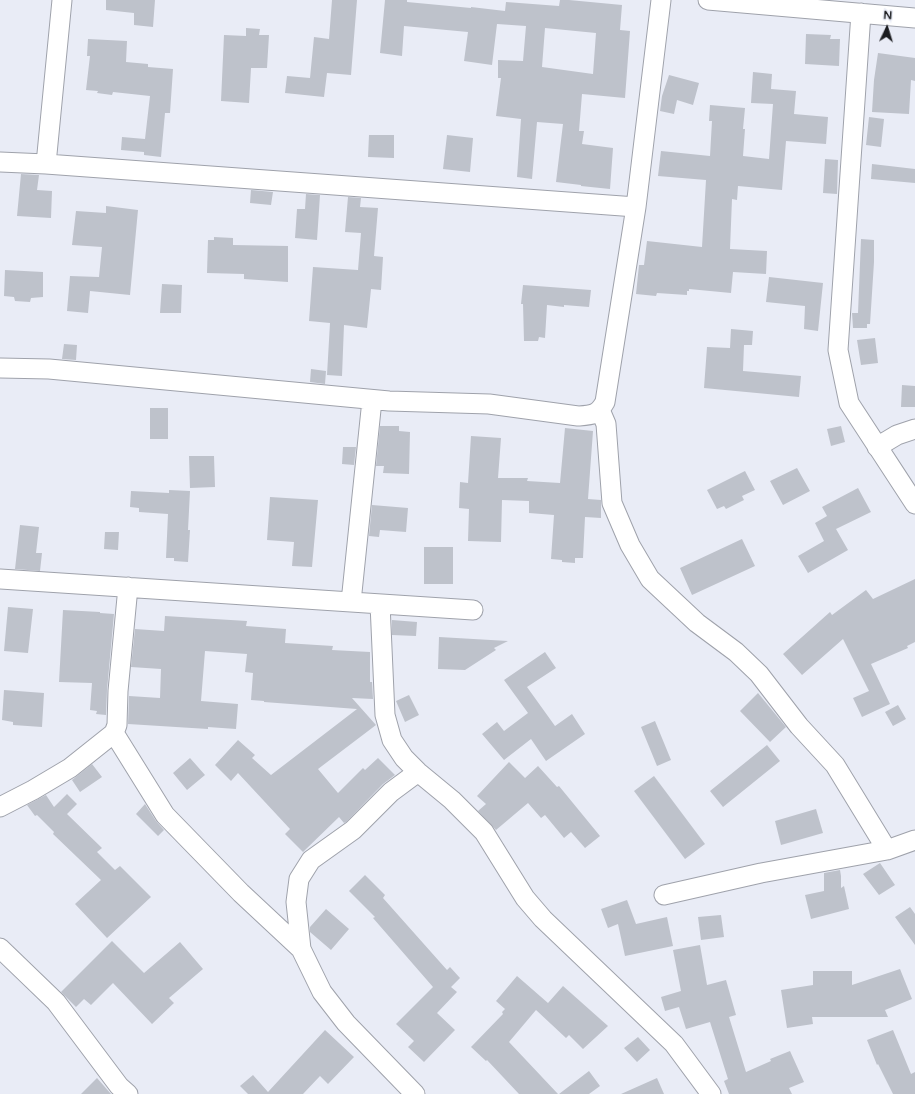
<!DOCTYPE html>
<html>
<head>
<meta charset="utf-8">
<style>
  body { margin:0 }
  #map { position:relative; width:915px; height:1094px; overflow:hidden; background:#e9ecf6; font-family:"Varela Round",sans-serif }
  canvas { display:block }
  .north { position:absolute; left:867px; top:8px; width:40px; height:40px; -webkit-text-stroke:3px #e9ecf6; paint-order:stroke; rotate:4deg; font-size:11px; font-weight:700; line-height:16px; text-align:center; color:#1b1c1f }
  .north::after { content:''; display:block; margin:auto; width:14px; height:18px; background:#1b1c1f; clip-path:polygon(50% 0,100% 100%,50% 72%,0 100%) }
</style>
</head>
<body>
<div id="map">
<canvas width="915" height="1094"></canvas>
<div class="north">N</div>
</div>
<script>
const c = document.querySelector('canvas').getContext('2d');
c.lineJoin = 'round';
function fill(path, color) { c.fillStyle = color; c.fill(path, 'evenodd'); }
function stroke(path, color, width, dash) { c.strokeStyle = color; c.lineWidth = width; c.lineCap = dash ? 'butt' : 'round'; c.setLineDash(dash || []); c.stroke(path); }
fill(new Path2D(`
  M106 0H155L153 27 134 25V13L106 10Z
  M332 0H357L351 75 327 73 324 97 285 93 287 76 310 78 314 37 329 39Z
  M385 0H407V2L471 8V7L505 11 506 2 559 6 560 0H569L622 5 620 30 630 31 625 98 582 94 579 131H584L582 144 613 148 610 189 581 186V185L556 182 563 124 537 122 532 179 517 177 521 119 496 116 501 78H498V60L523 61 526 26 497 24 492 65 464 61 468 32 404 26 402 56 380 53ZM545 28 596 33 593 74 542 67Z
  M246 28 260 29 259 35H269L267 68H251L249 103 221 101 224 35 246 36Z
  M806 34 831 35 830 39H840L839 66 805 64Z
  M88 39 127 41 126 62 148 64V67L173 69 170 113H165L161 157 144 155V152L121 150 122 137 145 139 150 96 113 92 112 95 97 93 98 91 86 90 90 56H87Z
  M878 53 915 58V81L911 80 909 114 872 112 874 80Z
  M753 72 772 74 771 89 796 91 794 114 828 117 826 144 786 141 782 190 738 186 737 200 732 199 730 249 767 251 766 274 733 272 731 293 689 289V291H687V295L657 293 656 296 636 294 639 265H644L647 241 702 247 706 180 658 176 661 151 710 156 712 121H709L710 105 745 108 743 129H745L743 156 769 159 773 104 751 103Z
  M669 75 699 83 693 105 677 100 674 114 660 111 662 96Z
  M869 117 884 119 881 147 866 145Z
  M369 135H394V158L368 157Z
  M447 135 473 138 470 172 443 169Z
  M825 159 838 160 837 194 823 193Z
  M872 164 915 169V183L871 179Z
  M21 174 39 175 37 190 52 191 51 218 17 216Z
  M251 190 273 192 271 205 250 203Z
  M306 194 320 195 317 240 295 238 297 209H305Z
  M348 197 361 198 360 207 378 208 374 256 383 257 381 290 371 289 367 328 344 325 342 376 327 375 330 323 309 321 313 267 358 270 361 233 345 232Z
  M106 206 138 210 130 295 90 291 88 313 67 311 70 276 99 277 102 247 72 245 76 211 106 213Z
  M214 237 233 238V245L288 246V282L244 279V274L207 273 208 240H214Z
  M861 239 874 240V262L870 324H867V328H853L852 313H858Z
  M5 270 43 272V297L31 298 30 302 15 301 14 297 4 296Z
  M769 277 823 283 818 331 804 329 805 306 766 302Z
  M162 284 182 285 181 313H160Z
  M523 285 591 290 589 307 564 305V307L547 305 545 338 539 337 538 341H524L523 304H521Z
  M731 329 753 331 752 345H744L743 371 801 376 799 397 704 388 707 347 730 348Z
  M875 338 878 363 861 365 857 340Z
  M64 344 77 345 76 360 62 359Z
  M311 369 326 371 325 384 310 382Z
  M902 385 915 386V407H901Z
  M150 408H168V439H150Z
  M380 426H399V431L410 432 409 474 383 473 384 466H376Z
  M841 426 845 442 831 446 827 429Z
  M565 428 593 431 588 499 601 500V518L585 517 583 558H575V563L562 562V560L551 559 554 515 529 513V501L502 500 501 542 468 541 469 509 459 508 460 482 468 483 471 436 501 438 498 478H528L527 481 560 483Z
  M343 447H356L354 465 342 464Z
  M189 456H214L215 487 190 488Z
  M797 468 810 491 783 505 770 481Z
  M745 471 755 490 742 496 744 500 726 509 724 506 717 509 707 490Z
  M858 488 871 512 836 529 848 550 808 573 798 556 824 541 815 523 827 516 822 507Z
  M169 490 190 491 188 530H190L188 562 174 561V558H166L168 514 139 512V508L130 507 131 491 169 493Z
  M270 497 318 500 312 567 292 566 294 542 267 540Z
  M372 505 408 508 406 532 380 530 379 537 369 536Z
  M20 525 39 527 36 553H42L40 571 15 569Z
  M105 532H119L118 550 104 549Z
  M742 539 755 566 692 595 680 568Z
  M424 547H453V584H424Z
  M915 579V642L907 646 908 648 871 664 890 704 862 717 853 698 869 691 843 639 802 675 783 654 830 612 832 615 866 590 873 599Z
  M8 607 33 609 28 653 4 651Z
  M63 610 100 612V613L114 614 107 690 106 715 96 714 97 711 90 710 92 683 59 682Z
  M165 616 247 621 246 626 286 629 285 643 333 646 332 650 370 652V682H372L373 699 352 698 376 725 318 769 338 793 363 768 365 770 378 758 395 775 383 784 346 822 344 823 339 817 303 852 285 834 290 829 238 773 231 781 215 765 238 740 255 755 252 758 271 775 357 709 264 702V701L251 700 253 673 245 672 247 654 205 651 201 701 238 704 236 729 208 727V729L128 724 129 696 160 698 161 669 131 667 135 629 164 631Z
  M392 620 417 622 416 636 392 635Z
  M439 637 508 641 494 648 496 650 465 670 438 669Z
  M545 652 556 668 527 687 555 726 572 714 585 734 546 761 531 739 504 760 482 734 497 722 504 731 528 713 504 680Z
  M4 690 44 693 42 727 13 725V722L2 720Z
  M758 693 786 727 770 742 740 711Z
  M409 695 419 715 405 722 396 701Z
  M898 705 906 719 893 726 885 712Z
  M655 721 671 760 657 766 641 727Z
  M767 745 780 761 723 807 710 791Z
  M190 758 205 775 187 790 173 773Z
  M509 762 525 778 538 766 557 787 559 786 600 836 585 848 571 832 564 838 545 815 541 818 528 803 496 830 478 811 486 804 477 796Z
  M92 764 102 777 80 792 72 780Z
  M654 776 705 844 685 859 634 791Z
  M67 794 77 804 67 814 102 848 97 852 115 870 120 866 151 897 107 938 75 904 101 880 53 834 54 832 37 815 35 816 27 805 46 795 54 807Z
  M145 804 156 821 164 830 158 836 136 814Z
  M816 809 823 833 781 845 775 821Z
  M880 863 895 885 879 895 863 874Z
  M840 870 841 876V888L844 886 849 909 811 919 805 895 824 891V873Z
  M365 875 385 895 383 898 447 970 450 967 460 978 451 987 457 992 437 1013 455 1030 424 1062 408 1047 414 1041 396 1024 433 987 373 918 375 917 349 891Z
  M627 900 636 924 667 917 673 946 625 956 618 924 608 928 601 909Z
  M910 907 915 914V945L895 917Z
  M326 909 349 929 331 950 310 932V927Z
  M721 915 724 937 701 940 698 917Z
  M112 941 144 973 180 942 203 969 169 998 174 1003 152 1024 113 983 91 1005 84 999 76 1007 61 992Z
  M700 945 707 985 726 980 736 1015 729 1017 746 1072 771 1061 770 1059 790 1051 804 1082 789 1088 792 1094H729L724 1081 728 1079 710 1022 686 1029 679 1007 665 1011 661 997 681 991 673 950Z
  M900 969 912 999 885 1010 888 1017H812L813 1024 787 1028 781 990 813 985V971H852V985Z
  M517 976 548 1003 563 986 608 1026 583 1049 569 1035 566 1038 536 1010 509 1042 558 1094H519L487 1060 486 1061 471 1047 503 1014 502 1012 505 1009 496 1001Z
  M325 1030 354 1057 328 1084 320 1076 303 1094H248L240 1086 253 1075 268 1092Z
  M893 1030 911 1074 915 1072V1094H893L878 1064 877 1065 867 1040Z
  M638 1037 650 1050 637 1062 624 1048Z
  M589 1071 600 1086 589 1094H559Z
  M97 1078 111 1094H81Z
  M657 1078 664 1094H621Z`), '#bec2cb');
const street = new Path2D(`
  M708 0 915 18
  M861 13 838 350 849 403 915 504
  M0 162 46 164 636 207
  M46 164 62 0
  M0 368 49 369 389 401 489 404 578 416C592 415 598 415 605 402L636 207 661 0
  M600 410 606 424 612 503 630 545 650 579 697 623 736 652 759 674 799 726 835 765 887 850
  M877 447 897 435 915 429
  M0 579 473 610
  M351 602 372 400
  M380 604 385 715 392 740 404 758 418 772 452 800 484 832 525 898 543 919 674 1044 711 1094
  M114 733 165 815 241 893 301 949 322 992 346 1023 415 1094
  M0 807 33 790 70 768 114 733 117 725 118 691 128 587
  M664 895 761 873 887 850 915 840
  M0 948 56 1002 119 1086 128 1094
  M301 949 296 902 299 879 311 860 353 830 391 792 418 772`);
stroke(street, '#9fa2ab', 21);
stroke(street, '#fff', 19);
</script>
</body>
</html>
